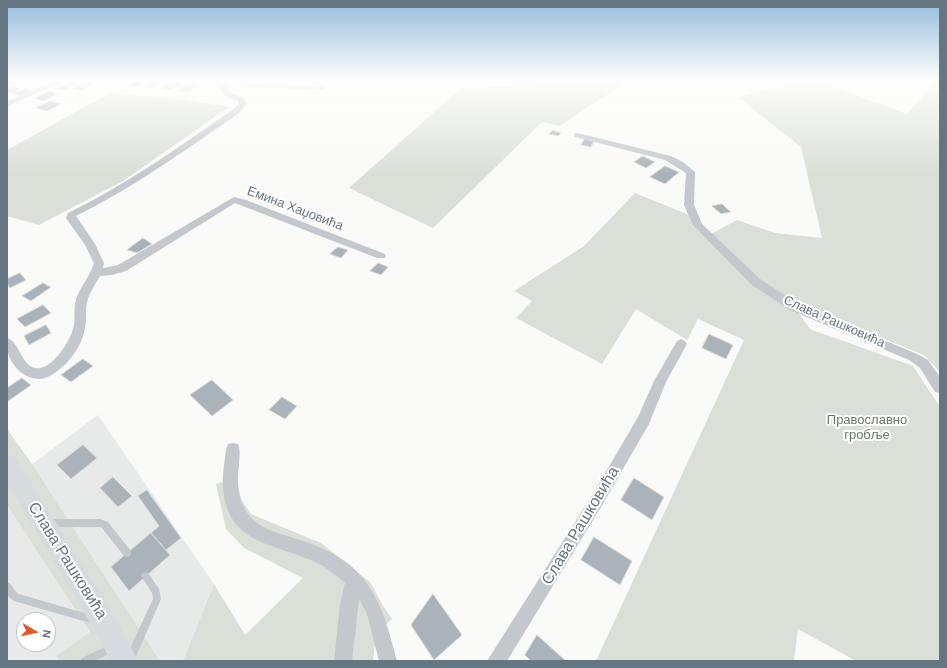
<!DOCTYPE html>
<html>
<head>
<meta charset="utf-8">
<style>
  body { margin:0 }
  #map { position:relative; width:947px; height:668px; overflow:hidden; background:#fafaf8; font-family:"DM Sans",sans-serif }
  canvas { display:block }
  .frame { position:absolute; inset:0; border:8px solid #657683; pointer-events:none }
  .north { position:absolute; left:16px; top:612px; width:40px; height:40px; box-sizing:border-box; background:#fff; border:1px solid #c1c8cd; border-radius:50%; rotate:99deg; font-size:11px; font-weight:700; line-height:16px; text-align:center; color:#657683 }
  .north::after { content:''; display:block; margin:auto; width:14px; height:18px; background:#e4572e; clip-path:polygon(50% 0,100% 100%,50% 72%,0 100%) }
</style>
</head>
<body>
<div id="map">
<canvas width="947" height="668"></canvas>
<div class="frame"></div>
<div class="north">N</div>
</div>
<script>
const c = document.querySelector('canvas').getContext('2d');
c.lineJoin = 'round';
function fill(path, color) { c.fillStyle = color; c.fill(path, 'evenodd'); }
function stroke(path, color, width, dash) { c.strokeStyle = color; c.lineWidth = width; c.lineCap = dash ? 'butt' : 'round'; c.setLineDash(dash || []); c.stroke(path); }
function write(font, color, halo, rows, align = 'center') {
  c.font = font + ' "DM Sans",sans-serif'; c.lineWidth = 4; c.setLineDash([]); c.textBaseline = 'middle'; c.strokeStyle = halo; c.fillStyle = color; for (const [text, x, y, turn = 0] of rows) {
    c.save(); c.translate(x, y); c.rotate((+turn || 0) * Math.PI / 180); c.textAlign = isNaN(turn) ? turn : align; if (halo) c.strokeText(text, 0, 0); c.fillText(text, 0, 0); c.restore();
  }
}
fill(new Path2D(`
  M98 415 214 584 183 661H160L32 464Z
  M7 505 90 632 56 656 59 661H7ZM24 620H48V644H24Z`), '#e8e9e9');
fill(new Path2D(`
  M567 81H627L560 126 542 122 433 228 349 188 461 88 526 86Z
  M801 81H819L907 114 936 81H940V372L924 355 797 304 763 283 711 234 737 220 775 233 822 238 801 147 738 97Z
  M110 93 186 100 229 107 123 181 39 225 7 216V150Z
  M635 193 694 217 760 285 794 307 810 329 913 366 940 407V661H856L798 629 794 661H596L744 340 698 319 687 340 636 309 602 364 516 318 532 301 514 291 584 246Z
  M7 429 32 464 160 661H59L56 656 90 632 7 505Z
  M236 477 241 499 251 514 321 543 370 582 382 604 392 619 376 633 373 661H183L214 584 245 635 303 578 244 548 226 529 216 484Z`), '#dadfd7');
const building = new Path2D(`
  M136 81H144L137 87 130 86Z
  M153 81H165L152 89 143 87Z
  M70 82 77 84 64 90 57 89Z
  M85 82 93 84 80 91 72 88Z
  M172 82 183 84 169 90 162 88Z
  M188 84H197L189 92 179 91Z
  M14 86 21 89 12 93 7 91V89Z
  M25 89 33 92 22 97 13 94Z
  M50 91 57 95 42 101 35 98Z
  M50 101 61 104 47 111 36 108Z
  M553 130 561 133 558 136 549 134Z
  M585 138 594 141 591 147 581 145Z
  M643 156 655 162 646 168 634 162Z
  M665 166 679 172 665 184 650 177Z
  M722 204 731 212 721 214 712 206Z
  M143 238 152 244 137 253 127 250Z
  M338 247 348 250 341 258 330 254Z
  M378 263 388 267 381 275 370 271Z
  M20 273 26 280 10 288 7 283V279Z
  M43 283 51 287 31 301 22 296Z
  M43 305 51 313 25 327 17 319Z
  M46 325 51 333 29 345 24 336Z
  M709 334 733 345 726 359 702 348Z
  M83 359 93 366 71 382 61 375Z
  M22 378 31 385 7 402V388Z
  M212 380 233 400 212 416 190 395Z
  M282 397 297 406 285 419 269 410Z
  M83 445 97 458 71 479 57 465Z
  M113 477 132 496 118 507 100 488Z
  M634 478 664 497 652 520 621 500Z
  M147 490 181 538 166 550 151 533 159 526 138 496Z
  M151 533 170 555 129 591 111 567Z
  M594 537 632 561 620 585 581 560Z
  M433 594 462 635 434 660 411 625Z
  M537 635 566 661H531L525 655Z`);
fill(building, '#aab3b9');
stroke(building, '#dcdcda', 1);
fill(new Path2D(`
  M49 519H100L108 522 130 550 131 553 130 556 127 557 124 556 102 528 100 527H49L46 526 45 523 46 520Z
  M145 572 148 573 159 589 161 599 134 661H124L153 599 152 593 141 576 142 573Z
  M7 582C13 584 13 591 19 594L94 616 97 617 98 620 97 623 94 624 14 601C5 596 7 591 7 582Z
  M113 643 116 644 117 647 116 650 95 661H80L82 658Z`), '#c3c8cc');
fill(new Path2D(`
  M7 81H13L7 85Z
  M55 81H66L7 106V101Z
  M209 81H219L225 84 232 93 244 98 247 104 238 114C185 150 133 188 76 216L95 244 104 263 103 268 118 265 234 197 246 200 385 254 386 256 385 258H377L235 203 126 271 112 275 100 276C95 285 89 293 87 303 85 311 87 319 85 328 82 348 64 371 45 378 35 381 24 376 17 369 8 357 7 353 7 338 20 342 21 365 35 368 51 372 70 341 73 329 76 319 73 309 76 299 81 286 90 276 94 263L85 245 66 218 68 213C126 185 179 147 232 110L239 104 238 101 226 97 219 88Z
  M225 81 322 86 326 88 322 90 251 87Z
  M575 133H578L671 156 683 162 695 172 694 205 702 224 760 279 798 304 917 354 928 360 940 377V393L935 392 920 368 909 360 790 310 752 285 693 225 684 205 686 173 665 160 575 137 574 135Z
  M681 339 685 341 687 344 666 382 649 424 601 507 507 661H487L591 497 638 417 654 381 677 341Z
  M233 443 238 444C241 451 239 458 239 465 237 482 237 501 249 515 261 530 282 534 300 540 368 561 381 598 397 661H379L367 614 359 599 352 661H334L340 604 345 583C336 575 326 567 315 562 275 543 226 545 223 486 222 474 225 461 226 449L228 444Z`), '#c3c8cc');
fill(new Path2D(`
  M7 454 14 456 114 615 138 661H111L96 633 7 482Z`), '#d6dbdf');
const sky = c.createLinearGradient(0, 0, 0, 175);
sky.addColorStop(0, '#96bcdc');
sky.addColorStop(0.46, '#fdfdfc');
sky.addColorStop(1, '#fdfdfc00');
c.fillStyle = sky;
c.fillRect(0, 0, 947, 175);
write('13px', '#657683', '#fff', [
  ["Емина Хаџовића",295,209,21],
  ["Слава Рашковића",834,322,24]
]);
write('13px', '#687a64', '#fff', [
  ["Православно",867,421],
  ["гробље",867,436]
]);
write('16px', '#657683', '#fff', [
  ["Слава Рашковића",581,526,-59],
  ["Слава Рашковића",67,561,58]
]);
</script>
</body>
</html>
